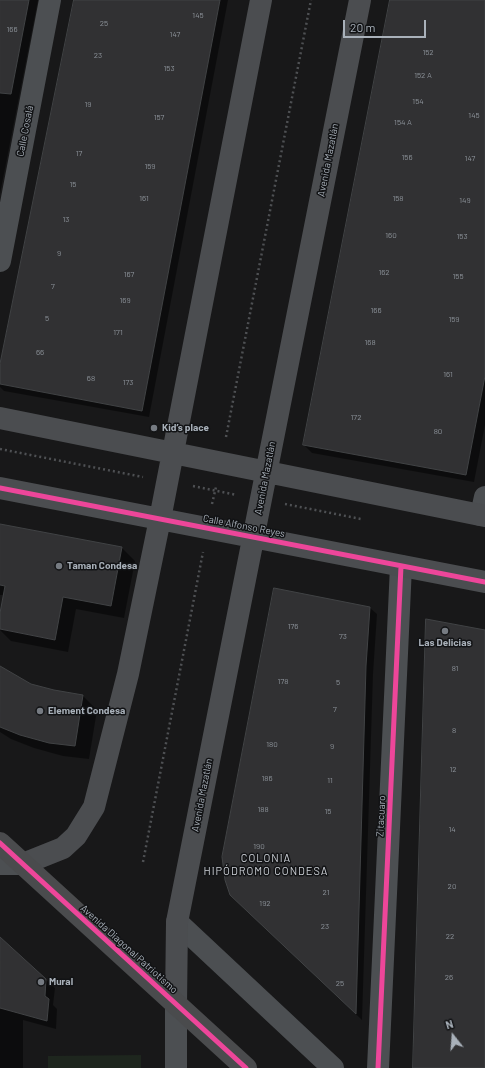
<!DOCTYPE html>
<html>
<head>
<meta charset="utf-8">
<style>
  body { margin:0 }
  #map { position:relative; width:485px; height:1068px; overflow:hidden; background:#181819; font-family:Barlow,sans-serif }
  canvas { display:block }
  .north { position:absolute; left:433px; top:1016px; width:40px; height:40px; -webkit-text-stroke:3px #121315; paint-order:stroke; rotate:343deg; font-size:11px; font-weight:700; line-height:16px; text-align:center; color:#a9b1ba }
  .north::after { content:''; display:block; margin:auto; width:14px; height:18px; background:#a9b1ba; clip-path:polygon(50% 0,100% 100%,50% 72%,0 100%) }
  .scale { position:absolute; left:343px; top:20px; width:83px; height:18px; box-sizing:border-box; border:2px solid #a9b1ba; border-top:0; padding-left:5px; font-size:12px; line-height:14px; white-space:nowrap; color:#a9b1ba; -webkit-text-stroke:3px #121315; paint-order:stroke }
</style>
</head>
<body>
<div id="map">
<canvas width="485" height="1068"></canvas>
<div class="north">N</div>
<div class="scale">20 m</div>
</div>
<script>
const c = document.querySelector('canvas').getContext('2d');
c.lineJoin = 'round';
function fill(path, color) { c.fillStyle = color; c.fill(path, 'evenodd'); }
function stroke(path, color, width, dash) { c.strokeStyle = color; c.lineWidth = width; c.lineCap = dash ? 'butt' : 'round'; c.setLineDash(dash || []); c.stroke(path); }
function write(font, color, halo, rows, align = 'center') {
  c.font = font + ' Barlow,sans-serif'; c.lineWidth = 3; c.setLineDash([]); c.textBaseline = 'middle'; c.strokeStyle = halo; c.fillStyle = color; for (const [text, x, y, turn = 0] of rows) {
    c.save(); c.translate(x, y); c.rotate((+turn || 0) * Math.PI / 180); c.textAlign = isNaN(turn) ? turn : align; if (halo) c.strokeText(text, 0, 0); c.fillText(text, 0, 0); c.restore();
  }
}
fill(new Path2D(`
  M141 1055V1068H48V1056Z`), '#1e261e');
fill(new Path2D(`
  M0 0H38L0 194Z
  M75 0H228L149 417 4 391 0 387V366Z
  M391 0H485V425L474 482 312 453 304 445Z
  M0 525 122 548 135 561 124 618 76 609 68 652 11 641 0 630V619L4 595H0Z
  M370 608 377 614 373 674 362 1020 239 901Z
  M0 667 31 685 53 691 83 696 97 710 89 759 63 756 34 748 11 739 0 732Z
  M0 938 55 988 53 1005 57 1009 56 1029 23 1020V1068H0Z`), '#0007');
const building = new Path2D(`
  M0 0H29L11 94 0 93Z
  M74 0H220L142 411 0 384V364Z
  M390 0H485V376L466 475 303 445Z
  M0 524 122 547 111 606 63 597 55 640 0 629V613L5 586 0 585Z
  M274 588 370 607 366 666 356 1014 230 895 225 880 222 857Z
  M426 619 485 630V1068H413Z
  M0 666 31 684 54 690 83 695 75 746 49 743 20 735 0 727Z
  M0 937 46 979 45 996 49 999 47 1021 0 1008Z`);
fill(building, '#313133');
stroke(building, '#414345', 1);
stroke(new Path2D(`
  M226 437 311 0
  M0 449 143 477
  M193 486 237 495
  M212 504 216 487
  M285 504 361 519
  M143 862 203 552`), '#4e5053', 2.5, [2, 3]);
stroke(new Path2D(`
  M0 261 50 0
  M481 515 485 497
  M0 864H23
  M177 922 333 1068
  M176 1004V1068
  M378 1068 401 566`), '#4c4f52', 22);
stroke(new Path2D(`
  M0 418 485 516
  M0 488 485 582
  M23 864 63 848 76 836 94 807 128 674 160 519 261 0
  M176 1004 177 922 360 0`), '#4b4d50', 22);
stroke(new Path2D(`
  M0 843 246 1068`), '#4a4b4d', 22);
stroke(new Path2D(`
  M0 488 485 582
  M0 843 246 1068
  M378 1068 401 566`), '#ed469a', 5);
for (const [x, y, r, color] of [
  [154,428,4,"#767b82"],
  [59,566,4,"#767b82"],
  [445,631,4,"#767b82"],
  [40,711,4,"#767b82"],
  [41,982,4,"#767b82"]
]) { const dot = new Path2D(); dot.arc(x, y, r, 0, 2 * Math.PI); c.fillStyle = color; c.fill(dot); stroke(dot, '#121315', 1.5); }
write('8px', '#8b9198', null, [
  ["145",198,15],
  ["25",104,23],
  ["166",12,29],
  ["147",175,34],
  ["152",428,52],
  ["23",98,55],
  ["153",169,68],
  ["152 A",423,75],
  ["154",418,101],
  ["19",88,104],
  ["145",474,115],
  ["157",159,117],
  ["154 A",403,122],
  ["17",79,153],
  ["156",407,157],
  ["147",470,158],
  ["159",150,166],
  ["15",73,184],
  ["161",144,198],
  ["158",398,198],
  ["149",465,200],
  ["13",66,219],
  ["160",391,235],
  ["153",462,236],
  ["9",59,253],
  ["162",384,272],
  ["167",129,274],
  ["155",458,276],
  ["7",53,286],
  ["169",125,300],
  ["166",376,310],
  ["5",47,318],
  ["159",454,319],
  ["171",118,332],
  ["168",370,342],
  ["66",40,352],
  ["161",448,374],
  ["68",91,378],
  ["173",128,382],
  ["172",356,417],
  ["80",438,431],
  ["176",293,626],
  ["73",343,636],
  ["81",455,668],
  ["178",283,681],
  ["5",338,682],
  ["7",335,709],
  ["8",454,730],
  ["180",272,744],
  ["9",332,746],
  ["12",453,769],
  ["186",267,778],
  ["11",330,780],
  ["188",263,809],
  ["15",328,811],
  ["14",452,829],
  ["190",259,846],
  ["20",452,886],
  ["21",326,892],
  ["192",265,903],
  ["23",325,926],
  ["22",450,936],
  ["26",449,977],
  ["25",340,983]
]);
write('10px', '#a9b1ba', '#121315', [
  ["Calle Cosalá",25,131,-79],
  ["Avenida Mazatlán",328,160,-79],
  ["Avenida Mazatlán",265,478,-79],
  ["Calle Alfonso Reyes",244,526,11],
  ["Avenida Mazatlán",202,795,-79],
  ["Zitacuaro",381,816,-87],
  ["Avenida Diagonal Patriotismo",129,949,42]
]);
write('bold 10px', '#a9b1ba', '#121315', [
  ["Kid’s place",162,428],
  ["Taman Condesa",67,566],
  ["Las Delicias",445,643,"center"],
  ["Element Condesa",48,711],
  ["Mural",49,982]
], 'left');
c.letterSpacing = '1px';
write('11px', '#cbcfd5', '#121315', [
  ["COLONIA",266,858],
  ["HIPÓDROMO CONDESA",266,871]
]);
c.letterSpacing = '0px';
</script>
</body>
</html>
